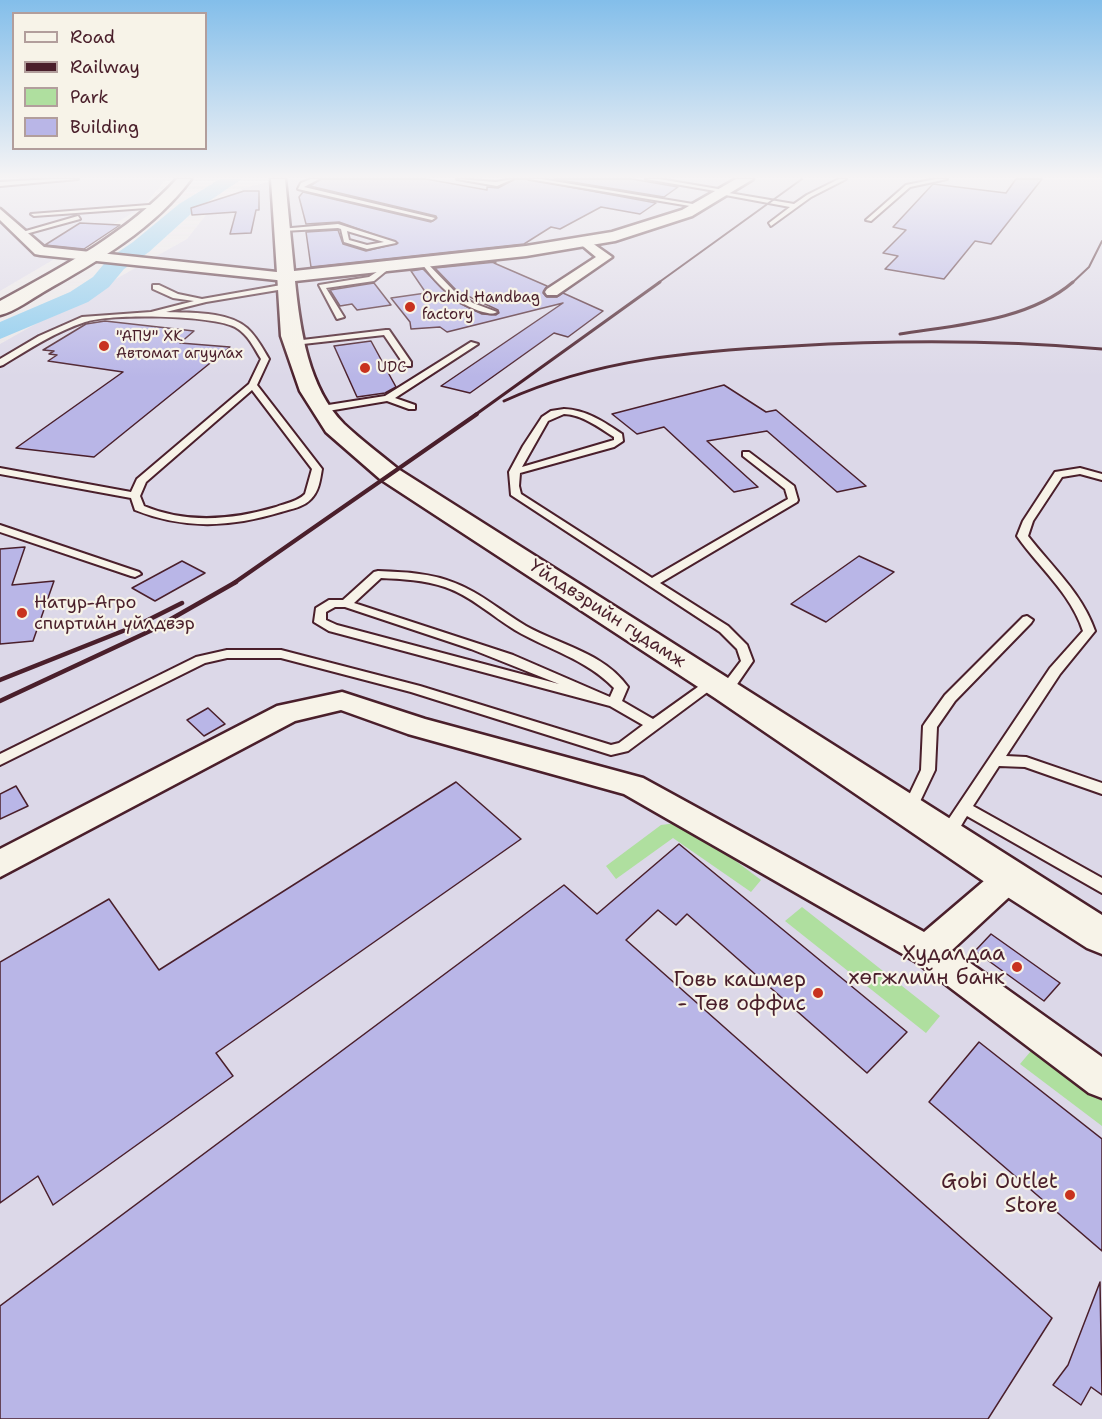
<!DOCTYPE html>
<html>
<head>
<meta charset="utf-8">
<style>
  body { margin:0 }
  #map { position:relative; width:1102px; height:1419px; overflow:hidden; background:#ebe7e8; font-family:"Shantell Sans",sans-serif }
  canvas { display:block }
  .legend { position:absolute; left:12px; top:12px; width:195px; height:138px; box-sizing:border-box; background:#f7f3e8; border:2px solid #b29e9c; margin:0; padding:8px 10px; list-style:none; font-size:18px; color:#4a1f2b }
  .legend li { display:flex; align-items:center; gap:12px; height:30px }
  .legend b { width:30px; border:2px solid #b29e9c }
</style>
</head>
<body>
<div id="map">
<canvas width="1102" height="1419"></canvas>
<ul class="legend">
<li><b style="height:8px;background:#f7f3e8"></b>Road</li>
<li><b style="height:8px;background:#4a1f2b"></b>Railway</li>
<li><b style="height:16px;background:#afdf9f"></b>Park</li>
<li><b style="height:16px;background:#b9b6e7"></b>Building</li>
</ul>
</div>
<script>
const c = document.querySelector('canvas').getContext('2d');
c.lineJoin = 'round';
function fill(path, color) { c.fillStyle = color; c.fill(path, 'evenodd'); }
function stroke(path, color, width, dash) { c.strokeStyle = color; c.lineWidth = width; c.lineCap = dash ? 'butt' : 'round'; c.setLineDash(dash || []); c.stroke(path); }
function write(font, color, halo, rows, align = 'center') {
  c.font = font + ' "Shantell Sans",sans-serif'; c.lineWidth = 4.5; c.setLineDash([]); c.textBaseline = 'middle'; c.strokeStyle = halo; c.fillStyle = color; for (const [text, x, y, turn = 0] of rows) {
    c.save(); c.translate(x, y); c.rotate((+turn || 0) * Math.PI / 180); c.textAlign = isNaN(turn) ? turn : align; if (halo) c.strokeText(text, 0, 0); c.fillText(text, 0, 0); c.restore();
  }
}
fill(new Path2D(`
  M0 179H166L143 207 0 291Z
  M281 179H1102V1419H0V344L187 239 213 206 244 188Z`), '#dcd8e8');
fill(new Path2D(`
  M684 822 761 880 751 892 673 838 616 879 606 866 661 825Z
  M802 907 940 1016 926 1033 785 921Z
  M1036 1045 1102 1096V1126L1020 1064Z`), '#afdf9f');
fill(new Path2D(`
  M220 179H242L193 212 149 252 124 269 109 287 88 302 0 339V322L70 292 93 277 108 259 133 242 179 204Z`), '#8dccee');
const building = new Path2D(`
  M321 179H426L487 190V187L498 188 515 179H527L656 203 640 214 601 207 560 229 551 227 524 244 311 267 306 232 338 230 343 244 366 251 398 243 339 222 306 224 299 197 303 192 431 222 437 218 436 216 310 186Z
  M554 179H632L678 187 664 197Z
  M1016 179H1042L991 244 975 241 944 279 885 269 898 256 883 253 906 230 893 227 933 184 1006 193Z
  M244 191H259V210H256L251 233 230 234 236 212 192 215 191 208Z
  M80 223 120 225 84 249 45 245Z
  M496 262 494 263 547 286 543 293 547 297H557L563 293 603 311 568 337 554 333 470 393 441 386 563 303 447 332 440 327 411 329 410 322 391 298 426 293 411 271 423 269 455 301 482 314 496 315 499 313 498 310 457 291 435 268Z
  M374 283 391 305 357 310 352 304 340 306 330 290Z
  M105 321 194 331 180 343 230 347 94 457 16 448 123 372 48 361 57 355 49 354 54 351 43 350 86 324Z
  M371 341 396 387 385 393 357 397 334 346Z
  M724 385 766 412 776 410 866 486 837 492 767 431 707 441 758 487 734 492 664 427 637 434 612 414Z
  M25 547 12 585 54 581 33 641 0 644V549Z
  M859 556 894 572 826 622 791 604Z
  M182 561 205 573 155 601 132 588Z
  M208 708 225 724 204 736 187 720Z
  M456 782 521 839 216 1053 233 1076 53 1205 38 1176 0 1203V962L109 899 159 970Z
  M16 786 28 806 0 819V794Z
  M679 844 907 1032 867 1073 687 914 676 925 658 910 626 940 1052 1318 988 1419H0V1306L564 885 597 914Z
  M991 934 1060 983 1044 1001 975 951Z
  M979 1042 1102 1139V1251L929 1102Z
  M1100 1282 1102 1395 1091 1387 1081 1405 1053 1385 1068 1365Z`);
fill(building, '#b9b6e7');
stroke(building, '#4a1f2b', 1.5);
const lane = new Path2D(`
  M53 179H78L0 186V182Z
  M311 179H319L304 187 435 218 432 220 298 189 301 183Z
  M457 179 496 182 513 179 497 186Z
  M529 179H541L705 206 702 208Z
  M646 179H659L730 191 727 193Z
  M839 179H846L811 197 771 226 769 223 790 207 720 194 723 192 794 204 807 195Z
  M936 179H947L910 187 871 221 866 220 906 185Z
  M162 204 160 207 34 216 31 214Z
  M78 216 80 219 22 235 19 233Z
  M338 224 395 242 396 243 367 249 344 242 341 229 338 228 283 231 280 229ZM347 231 384 242 367 245 349 240Z
  M422 262H426L456 293 473 303 497 312C492 315 489 313 483 312 456 304 439 286 422 264Z
  M386 266 391 267 374 281 326 288 344 317 337 319 319 285 369 277Z
  M287 284H290V288L206 302 166 312C190 313 228 311 247 328 257 337 263 349 269 359L257 385 322 469C320 480 319 491 311 499 304 507 291 509 281 512 232 527 184 530 135 510L131 498 0 474V468L131 492 137 479 249 384 261 359C254 348 248 334 235 327 212 315 110 313 85 322 55 332 29 349 3 365L0 366V359L39 336 82 317 151 312 194 301 173 298 153 289V285H159L178 294 202 299ZM252 390 312 469 305 494C297 502 286 503 276 507 232 520 187 524 144 506L140 496 146 482Z
  M386 330H389L411 362V366H405L384 335 294 345 290 343 294 341Z
  M471 342 478 344 395 398 415 405V409H409L387 401 322 412 317 409 322 406 385 396Z
  M564 409C587 410 604 422 622 434L623 441 614 447 520 473 519 486 521 494 652 578 788 499 785 489 743 456V452H749L794 486 798 500 797 502 660 583 728 626 747 645 753 661 731 693 726 694 719 690 741 661 737 649 720 632 511 495 509 472 523 446 542 417 551 411ZM564 414C583 415 598 427 614 437V440L522 467 548 421Z
  M1080 468 1102 474V480L1080 474 1062 477 1033 521 1028 536C1052 567 1082 593 1095 631L1060 674 1006 756 1026 757 1102 783V794L1025 767 999 766 973 806 1102 878V893L967 816C960 826 954 844 941 839L938 835 1050 668 1083 631C1070 592 1039 568 1017 536L1023 521 1055 472Z
  M0 525 139 572 141 574 135 577 131 576 0 532Z
  M378 571C404 572 431 573 455 583 481 593 502 612 526 626 560 645 604 653 628 687L622 701 653 719 709 679 714 678 721 682 628 751 611 755 411 692 281 658H227L205 663 0 765V754L196 657 227 650H281L420 686 611 745 619 743 643 725 610 706 329 631 314 622 316 608 329 600H343L374 572ZM381 578C402 579 424 580 445 587 471 596 492 616 515 630 549 650 586 659 614 688L610 697 513 655 354 603ZM335 607H345L471 649 559 684 337 625 326 620V612Z
  M1027 616 1033 620 1031 623 955 701 937 727 935 770 914 814H904L902 810 921 770 923 726 925 723 945 695 1023 617Z`);
const street = new Path2D(`
  M0 209 44 247 286 273 293 277 286 281 40 255 35 254 0 220Z
  M585 238 612 257 557 295H547L545 292 547 289 596 257 578 242Z
  M342 692 425 719 643 778 924 932 998 869 1009 865 1020 869 1025 878 1020 887 952 950 1102 1057V1098L1089 1093 915 961 624 794 408 734 341 710 295 721 0 877V849L277 706Z`);
const secondary = new Path2D(`
  M177 179H191C154 229 98 261 45 291 31 299 16 311 0 315V301C64 266 127 233 177 179Z
  M271 179H285L294 271 526 246 612 232 682 210 736 179H753L692 216 615 241 526 256 295 281C300 329 308 388 344 424 361 440 380 454 398 469L1102 915V954L1087 948 995 889 715 698 380 479 326 432 300 391 281 336Z`);
stroke(lane, '#4a1f2b', 4);
stroke(street, '#4a1f2b', 5);
stroke(secondary, '#4a1f2b', 5);
fill(lane, '#f7f3e8');
fill(street, '#f7f3e8');
fill(secondary, '#f7f3e8');
stroke(new Path2D(`
  M658 283 802 179
  M1072 283 1089 267 1102 241`), '#4a1f2b', 2);
stroke(new Path2D(`
  M900 334C957 325 1028 321 1073 282
  M504 401C596 359 693 351 793 346 896 340 999 340 1102 349
  M475 415 660 282`), '#4a1f2b', 3);
stroke(new Path2D(`
  M234 583 477 414`), '#4a1f2b', 4);
stroke(new Path2D(`
  M0 680 138 625 182 603
  M0 701 150 631 236 582`), '#4a1f2b', 4.5);
const sky = c.createLinearGradient(0, 0, 0, 377);
sky.addColorStop(0, '#83beea');
sky.addColorStop(0.47, '#f6f4f5');
sky.addColorStop(1, '#f6f4f500');
c.fillStyle = sky;
c.fillRect(0, 0, 1102, 377);
for (const [x, y, r, color] of [
  [410,307,6,"#c8321e"],
  [104,346,6,"#c8321e"],
  [365,368,6,"#c8321e"],
  [22,613,6,"#c8321e"],
  [1017,967,6,"#c8321e"],
  [818,993,6,"#c8321e"],
  [1070,1195,6,"#c8321e"]
]) { const dot = new Path2D(); dot.arc(x, y, r, 0, 2 * Math.PI); c.fillStyle = color; c.fill(dot); stroke(dot, '#f7f3e8', 2); }
write('15px', '#4a1f2b', '#f7f3e8', [
  ["Orchid Handbag",422,298],
  ["factory",422,315],
  ["\"АПУ\" ХК",116,337],
  ["Автомат агуулах",116,354],
  ["UDC",377,368]
], 'left');
write('18px', '#4a1f2b', '#f7f3e8', [
  ["Натур-Агро",34,603],
  ["спиртийн үйлдвэр",34,624]
], 'left');
write('18px', '#4a1f2b', '#f7f3e8', [
  ["Yйлдвэрийн гудамж",607,614,33]
]);
write('21px', '#4a1f2b', '#f7f3e8', [
  ["Худалдаа",1005,955],
  ["хөгжлийн банк",1005,979],
  ["Говь кашмер",806,981],
  ["- Төв оффис",806,1005],
  ["Gobi Outlet",1058,1183],
  ["Store",1058,1207]
], 'right');
</script>
</body>
</html>
